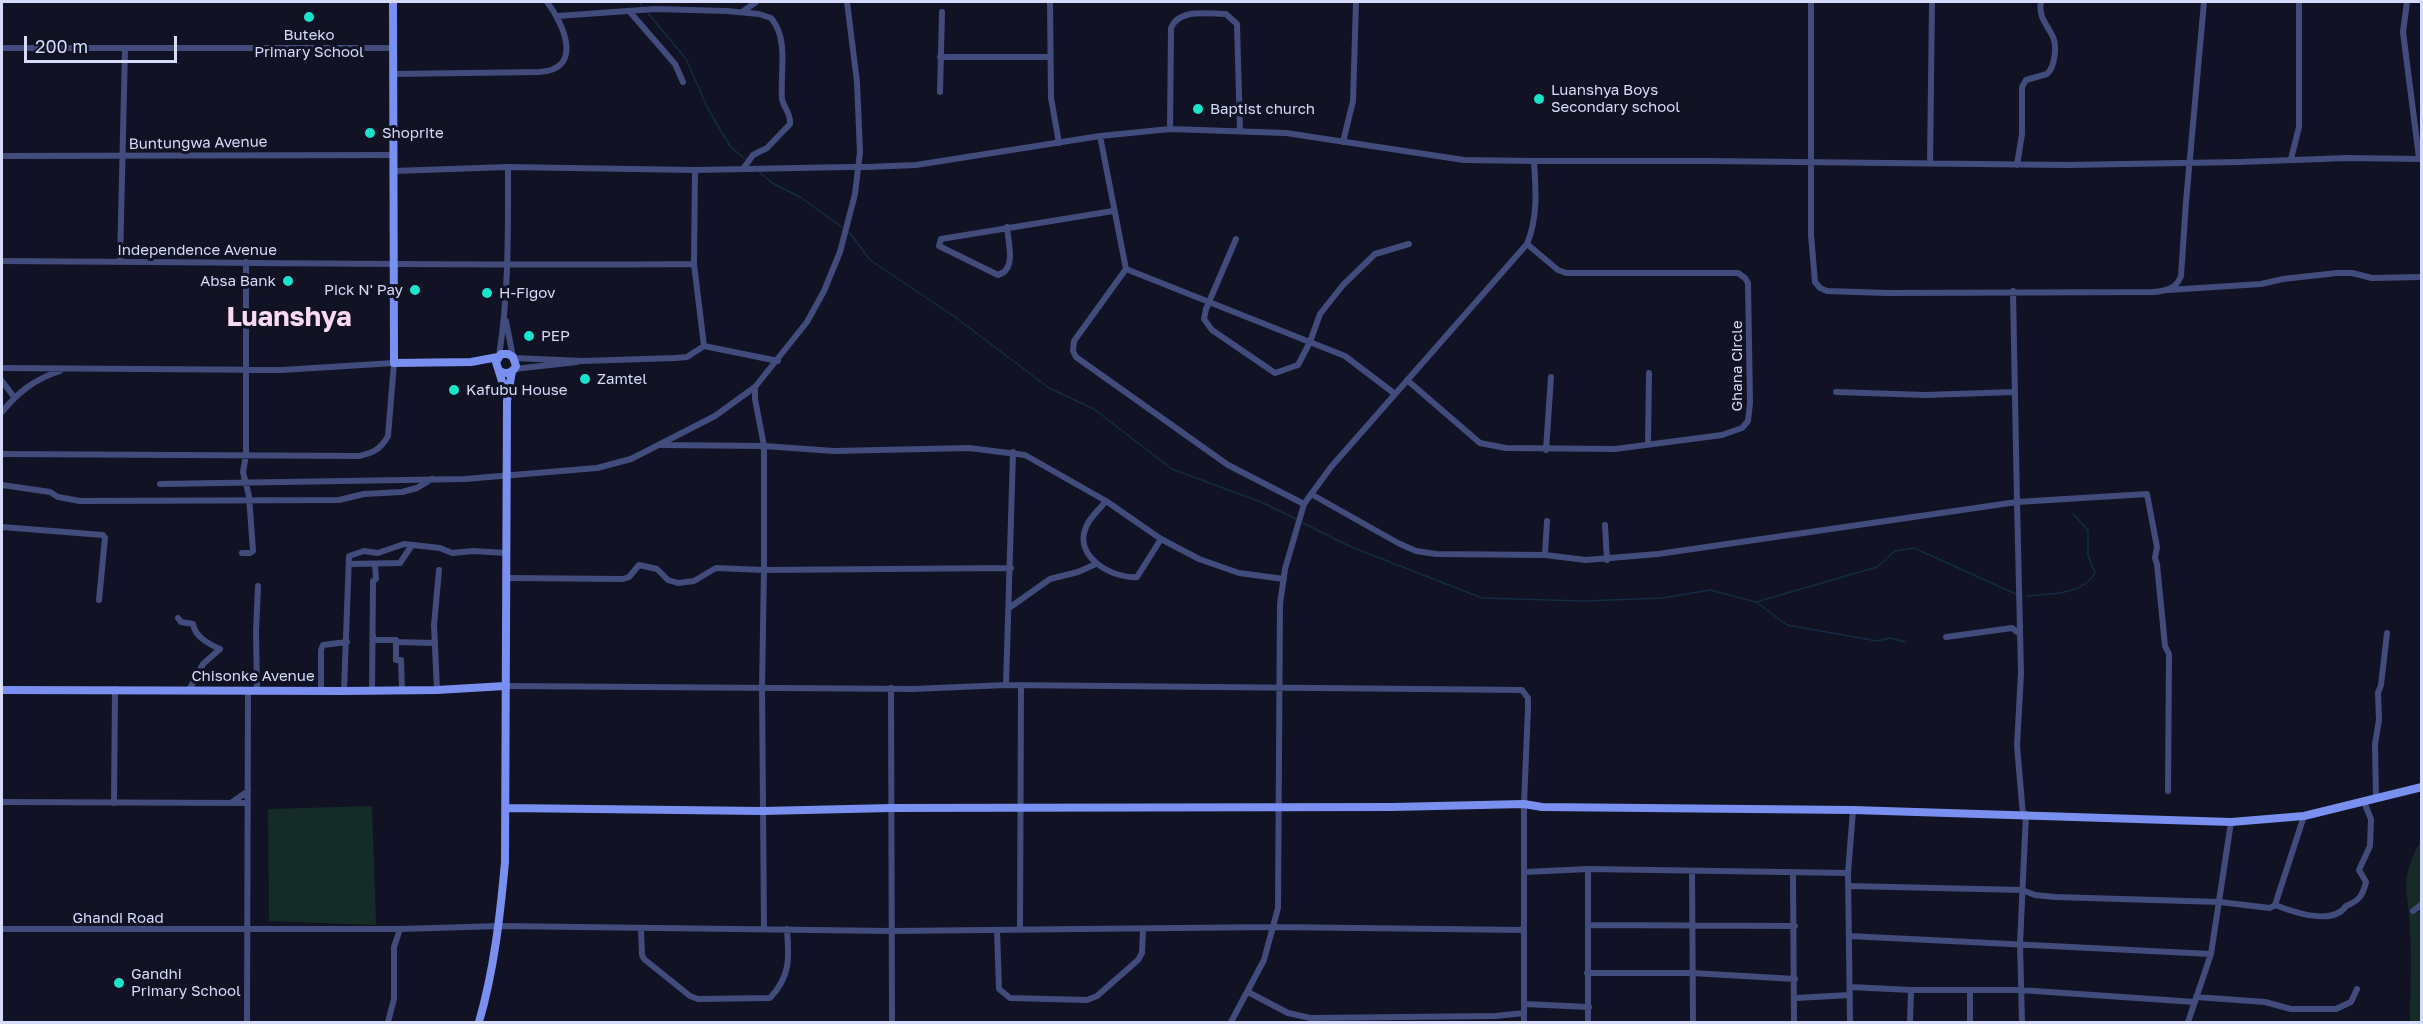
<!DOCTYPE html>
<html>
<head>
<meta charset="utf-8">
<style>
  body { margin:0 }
  #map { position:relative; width:2423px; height:1024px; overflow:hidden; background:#111223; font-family:"Golos Text",sans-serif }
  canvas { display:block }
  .frame { position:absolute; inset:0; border:3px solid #d7dbfb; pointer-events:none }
  .scale { position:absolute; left:24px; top:36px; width:153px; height:27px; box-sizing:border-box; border:3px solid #d7dbfb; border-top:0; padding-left:8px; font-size:18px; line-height:21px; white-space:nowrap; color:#d7dbfb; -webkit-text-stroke:4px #111223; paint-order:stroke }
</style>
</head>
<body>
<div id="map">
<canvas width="2423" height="1024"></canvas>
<div class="frame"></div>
<div class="scale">200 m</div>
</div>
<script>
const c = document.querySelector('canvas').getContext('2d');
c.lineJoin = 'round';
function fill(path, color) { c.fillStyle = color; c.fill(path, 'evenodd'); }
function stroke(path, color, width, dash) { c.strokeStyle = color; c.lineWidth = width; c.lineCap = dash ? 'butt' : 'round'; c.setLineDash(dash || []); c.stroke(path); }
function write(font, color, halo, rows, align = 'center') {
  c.font = font + ' "Golos Text",sans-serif'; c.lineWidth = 6; c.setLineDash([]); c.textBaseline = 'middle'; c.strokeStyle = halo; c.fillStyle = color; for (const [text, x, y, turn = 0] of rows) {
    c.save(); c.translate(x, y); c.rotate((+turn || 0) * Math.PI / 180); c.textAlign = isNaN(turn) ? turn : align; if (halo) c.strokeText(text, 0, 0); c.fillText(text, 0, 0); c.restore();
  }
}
fill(new Path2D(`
  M372 806 376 925 269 921 268 809Z
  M2421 845V1022H2410C2410 991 2412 960 2410 929 2409 891 2399 885 2417 847Z`), '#152c26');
stroke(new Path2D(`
  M639 2 643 7
  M648 13 686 59 708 109 730 146 745 159
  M759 172 774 184 800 197 842 227
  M849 232 870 260 955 317 1049 388 1094 409 1172 469 1261 502 1296 519
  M1303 523 1349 546 1482 598 1583 601 1663 598 1710 590 1756 602 1787 625 1877 641 1890 638 1905 642
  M2026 596C2048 594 2083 595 2095 573L2088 555V530L2073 514
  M1756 602 1877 567 1895 551 1914 548 2016 594`), '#122d41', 1.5);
stroke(new Path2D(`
  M1050 2 1051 98 1059 143
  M1811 2V235L1815 282 1820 288 1827 291 1887 293 2153 292C2166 291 2176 289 2181 276L2186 202 2204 2
  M2407 2 2403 32 2419 158
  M630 12 675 64 683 82
  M742 12 756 2
  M558 16 655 9 727 11 759 14 771 18C789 39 780 72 782 98 783 108 791 112 790 124L767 148 753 155 743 169
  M2 48H392
  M940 57H1050
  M393 74 539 72C584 70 564 24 547 2
  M940 92 942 12
  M1170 129 1171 28C1179 8 1208 14 1226 14L1237 24 1240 131
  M1100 136 1126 269 1074 341 1073 351 1076 357 1228 465 1304 504
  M1343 142 1353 101 1356 2
  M2 156 394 155
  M2291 159 2299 127V2
  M1930 164 1932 2
  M2017 165 2022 134V87L2026 80 2047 74C2055 67 2057 46 2053 37 2047 24 2038 17 2041 2
  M867 167 916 165 1100 136 1170 129 1286 133 1464 160 1534 161H1709L2067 165 2240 162 2347 158 2422 159
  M695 170 694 264 704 346
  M393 171 508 167 695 170 849 167
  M1007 227C1008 242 1017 270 998 275L939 246 941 239 1113 211
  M1236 239 1206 309 1204 319 1212 330 1275 373 1298 365 1310 342 1320 314 1343 285 1375 254 1409 244
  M2 261C232 262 463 266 694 264
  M120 262 125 49
  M1126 269 1345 356 1395 394
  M2168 290 2261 284 2283 279 2337 273H2352L2372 278 2422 277
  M506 321 513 357
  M499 356C509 293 508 231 508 167
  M514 358 583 361 675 358 687 357 704 346 778 361
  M2 368 282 370 394 363 388 436C381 449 373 453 359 456L2 454
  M514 369 577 362
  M1407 380 1480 443 1506 448 1615 449 1722 435 1742 428 1748 421 1750 403 1748 283 1745 278 1738 273H1566L1558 270 1527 244
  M2 381 14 397
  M755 387V399L764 446 834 451 969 448 1025 455 1106 501 1161 539 1199 559 1239 573 1284 579
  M1836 392 1925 395 2015 392
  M2 412C18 392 35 379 60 371
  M1648 444 1649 373
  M1546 450 1551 377
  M160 484 465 479 597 468 631 459 715 416 755 387 807 322 824 291 840 252 855 194 860 152 857 82 847 2
  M2 485 50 492 58 497 80 501 339 500 364 494 402 492 417 488 432 479
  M1311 494 1398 543 1416 551 1436 554 1545 555 1586 560 1658 554 2017 502 2013 291
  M1106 501C1100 509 1089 518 1086 527 1073 557 1113 579 1137 577L1161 539
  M1605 525 1607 560
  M2 527 103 535 105 538 99 600
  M242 553H250L253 551 249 496 243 472 246 455V262
  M1545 555 1547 521
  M350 564 400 563 412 545
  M508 578 623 579 629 577 639 565 657 569 668 580 678 583 694 581 716 568 764 570V446L661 445
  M1009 608 1050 579 1078 572 1096 564
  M178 618 181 622 193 624C195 637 209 644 220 649L203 664 189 690
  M373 635 374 640H396V660H401L402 690
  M1946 637 2012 628 2020 634
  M396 642 435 643
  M1006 685 1013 452
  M505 686 914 689 1006 685 1522 690 1528 698V708L1524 804V1022
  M891 688 892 1022
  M257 690 256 631 258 586
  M321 690V650L323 645 347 642
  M372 690 373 581 376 579 375 564
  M437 690 434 625 439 570
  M344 691 349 556 364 551 378 553 404 544 440 548 452 553 473 551 507 553
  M2376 799 2375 744 2379 720 2378 693 2381 685 2387 633
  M2 802 248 803
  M114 803 115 689
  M231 803 248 791
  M2023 815 2017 746 2021 673 2017 502 2147 494 2157 547 2155 558 2157 564 2165 646 2169 654 2168 791
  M1588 869V1022
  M1692 871 1693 1022
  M1525 872 1588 869 1848 873
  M1793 873 1794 1022
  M1849 886 2022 890 2035 895 2055 897 2220 902 2270 908 2275 905 2304 816
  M2275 905C2293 912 2333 926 2346 906 2359 901 2363 895 2366 882L2359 870 2370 846 2371 819 2364 802
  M2413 911 2422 904
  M1588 925 1795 926
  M764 928 762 687 764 570 1011 568
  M2 929H400L500 926 891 931 1273 927 1523 930 1524 925
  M641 929 642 955 644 959 690 996 698 999 770 998C791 976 789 957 787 929
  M1020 929 1021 685
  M997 930 999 989 1010 998 1087 1000 1097 996 1138 960 1142 953 1143 930
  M1849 936 2211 954
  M1587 973H1692L1795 979
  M1850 987 1911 990H2020L2195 1002
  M1970 991V1022
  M1248 992 1288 1013 1310 1018 1495 1016 1524 1013
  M2196 997 2265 1002 2291 1009H2336L2351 1002 2357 989
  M1796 998 1850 995
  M1525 1004 1589 1007
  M247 1022 248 691
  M388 1022 394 999V947L400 929
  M1231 1022 1264 960 1278 908 1280 604 1285 569 1304 504 1331 467 1527 244C1538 217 1536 191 1534 161
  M1850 1022 1848 873 1853 810
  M1910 1022 1911 990
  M2022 1022 2020 944 2026 814
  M2188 1022 2211 954 2231 822`), '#414c7d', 6);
stroke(new Path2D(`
  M393 2 394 363 471 362 498 357
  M500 371C506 375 513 373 516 366L513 357 508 354H501L496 362 506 394
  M2 690 344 691 437 690 505 686
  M507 808 762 811 891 808 1392 807 1524 804 1542 807 1853 810 2231 822 2304 816 2422 787
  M479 1022C494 970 500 917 505 862L507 401 512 371`), '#7990f0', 8);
stroke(new Path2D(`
  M849 167H867`), '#414c7d', 6);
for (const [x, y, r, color] of [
  [309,17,6,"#1ae4cc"],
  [1539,99,6,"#1ae4cc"],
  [1198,109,6,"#1ae4cc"],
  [370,133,6,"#1ae4cc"],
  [288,281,6,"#1ae4cc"],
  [415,290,6,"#1ae4cc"],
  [487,293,6,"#1ae4cc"],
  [529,336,6,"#1ae4cc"],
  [585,379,6,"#1ae4cc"],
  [454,390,6,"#1ae4cc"],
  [119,983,6,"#1ae4cc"]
]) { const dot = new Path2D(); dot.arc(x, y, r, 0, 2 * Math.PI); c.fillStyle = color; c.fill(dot); stroke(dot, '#111223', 2); }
write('15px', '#d7dbfb', '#111223', [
  ["Buteko",309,35,"center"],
  ["Primary School",309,52,"center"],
  ["Luanshya Boys",1551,90],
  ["Secondary school",1551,107],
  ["Baptist church",1210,109],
  ["Shoprite",382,133],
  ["Absa Bank",276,281,"right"],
  ["Pick N' Pay",403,290,"right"],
  ["H-Figov",499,293],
  ["PEP",541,336],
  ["Zamtel",597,379],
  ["Kafubu House",466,390],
  ["Gandhi",131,974],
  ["Primary School",131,991]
], 'left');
write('15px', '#d7dbfb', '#111223', [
  ["Buntungwa Avenue",198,143,-1],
  ["Independence Avenue",197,250],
  ["Ghana Circle",1737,366,-90],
  ["Chisonke Avenue",253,676],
  ["Ghandi Road",118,918]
]);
write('bold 27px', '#fbd9f6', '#111223', [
  ["Luanshya",289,317]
]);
</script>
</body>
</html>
